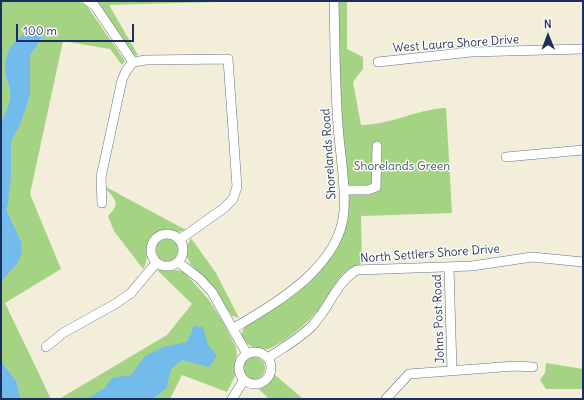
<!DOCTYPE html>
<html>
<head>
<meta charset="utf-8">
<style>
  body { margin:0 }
  #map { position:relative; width:584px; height:400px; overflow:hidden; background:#f2eed9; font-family:Delius,sans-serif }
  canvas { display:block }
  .frame { position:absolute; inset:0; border:2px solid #1b2f5e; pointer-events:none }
  .north { position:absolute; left:528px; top:16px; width:40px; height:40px; -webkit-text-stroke:3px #fdfcf7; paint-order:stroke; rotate:359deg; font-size:11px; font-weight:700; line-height:16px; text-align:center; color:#1b2f5e }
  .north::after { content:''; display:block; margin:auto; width:14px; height:18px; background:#1b2f5e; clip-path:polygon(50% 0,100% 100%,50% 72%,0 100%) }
  .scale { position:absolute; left:16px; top:24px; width:118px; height:18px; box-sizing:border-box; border:2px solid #1b2f5e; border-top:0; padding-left:5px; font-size:12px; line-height:14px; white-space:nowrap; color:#1b2f5e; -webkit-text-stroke:3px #fdfcf7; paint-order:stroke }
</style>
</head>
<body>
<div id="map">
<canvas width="584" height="400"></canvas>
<div class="frame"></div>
<div class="north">N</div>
<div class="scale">100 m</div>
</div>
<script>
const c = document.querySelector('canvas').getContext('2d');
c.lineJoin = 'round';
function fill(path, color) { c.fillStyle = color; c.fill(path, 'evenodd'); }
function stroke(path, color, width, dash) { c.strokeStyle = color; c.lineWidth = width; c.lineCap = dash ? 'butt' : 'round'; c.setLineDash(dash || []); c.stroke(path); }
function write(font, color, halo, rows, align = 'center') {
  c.font = font + ' Delius,sans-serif'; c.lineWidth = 3; c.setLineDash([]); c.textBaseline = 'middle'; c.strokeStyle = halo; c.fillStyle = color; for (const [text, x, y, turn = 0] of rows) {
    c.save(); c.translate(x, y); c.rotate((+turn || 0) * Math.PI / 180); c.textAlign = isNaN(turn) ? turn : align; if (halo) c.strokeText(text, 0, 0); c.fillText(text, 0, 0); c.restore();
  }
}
fill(new Path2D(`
  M79 1 87 6 125 61 122 65 110 49 63 41 30 194 61 269 5 303 51 399H21L17 382 1 361V282L17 264 21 241 7 211 11 142 21 123 30 96V56L45 33 36 28C17 35 3 51 5 72 5 79 10 86 10 93 10 103 6 113 1 122V2Z
  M94 1H250L109 5 138 55 134 56Z
  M337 1H347V49L363 57V69L353 82 361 125C390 125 417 109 446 108L452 213 361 216 362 264C337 269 333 291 319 309 306 325 288 340 269 349 257 349 246 347 241 335L245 326 287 300 313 276 342 232Z
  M104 186 186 230C173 236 157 224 149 242 145 251 149 261 143 269L114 231 108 216C124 201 111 197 104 186Z
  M191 238 216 273 239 318 232 316 208 281 191 265 187 257V246Z
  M156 250a11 11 0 1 1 22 0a11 11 0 1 1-22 0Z
  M157 270H177L184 272 209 300 223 322 236 347 237 355 234 366 235 376 227 392 182 375 170 399H59L167 335 192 304Z
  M243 368a11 11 0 1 1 22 0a11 11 0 1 1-22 0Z
  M546 363 583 369V389H546L540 380 545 373Z
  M274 374 303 399H269L257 387 267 383Z`), '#a4d483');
fill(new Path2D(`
  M36 28 45 33 30 56V96L21 123 11 142V176L7 211 21 241 22 253 17 264 1 282V122C6 113 10 103 10 93 10 86 5 79 5 72 3 50 17 35 36 28Z
  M194 326 203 327 208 345 217 356 209 367 182 360 171 369 166 389 152 399H88V398L105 388 112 378 131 375 145 356 163 347 187 342Z
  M1 361 17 382 21 399H1Z`), '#72bbea');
const minor = new Path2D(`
  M88 1 95 6 133 62
  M133 62 146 60 228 59 237 187 233 199 224 208 179 240
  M378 62 471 52 583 49
  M506 157 583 150
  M344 190H368L376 187 377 146
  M102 203 101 177 122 80 126 71 133 62
  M151 250a16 16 0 1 1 32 0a16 16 0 1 1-32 0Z
  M178 262 200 279 212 292 247 354
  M449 267 452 370
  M234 328C276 303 340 267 344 211 346 183 340 154 338 126 335 84 335 43 334 1
  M46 347 63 333 115 304 131 293 156 263
  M239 368a16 16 0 1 1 32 0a16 16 0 1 1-32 0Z
  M268 358C282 348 301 338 313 325 329 308 337 281 357 270L472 266 532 257 583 262
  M232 399 244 380
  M386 399 409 374 515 366 533 367`);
stroke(minor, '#667289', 10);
stroke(minor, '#fff', 9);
write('12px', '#1b2f5e', '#fdfcf7', [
  ["West Laura Shore Drive",456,44,-4],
  ["Shorelands Road",329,154,-94],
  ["North Settlers Shore Drive",430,254,-4],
  ["Johns Post Road",439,319,-92]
]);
write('12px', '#3d5867', '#fdfcf7', [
  ["Shorelands Green",402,167]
]);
</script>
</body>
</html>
